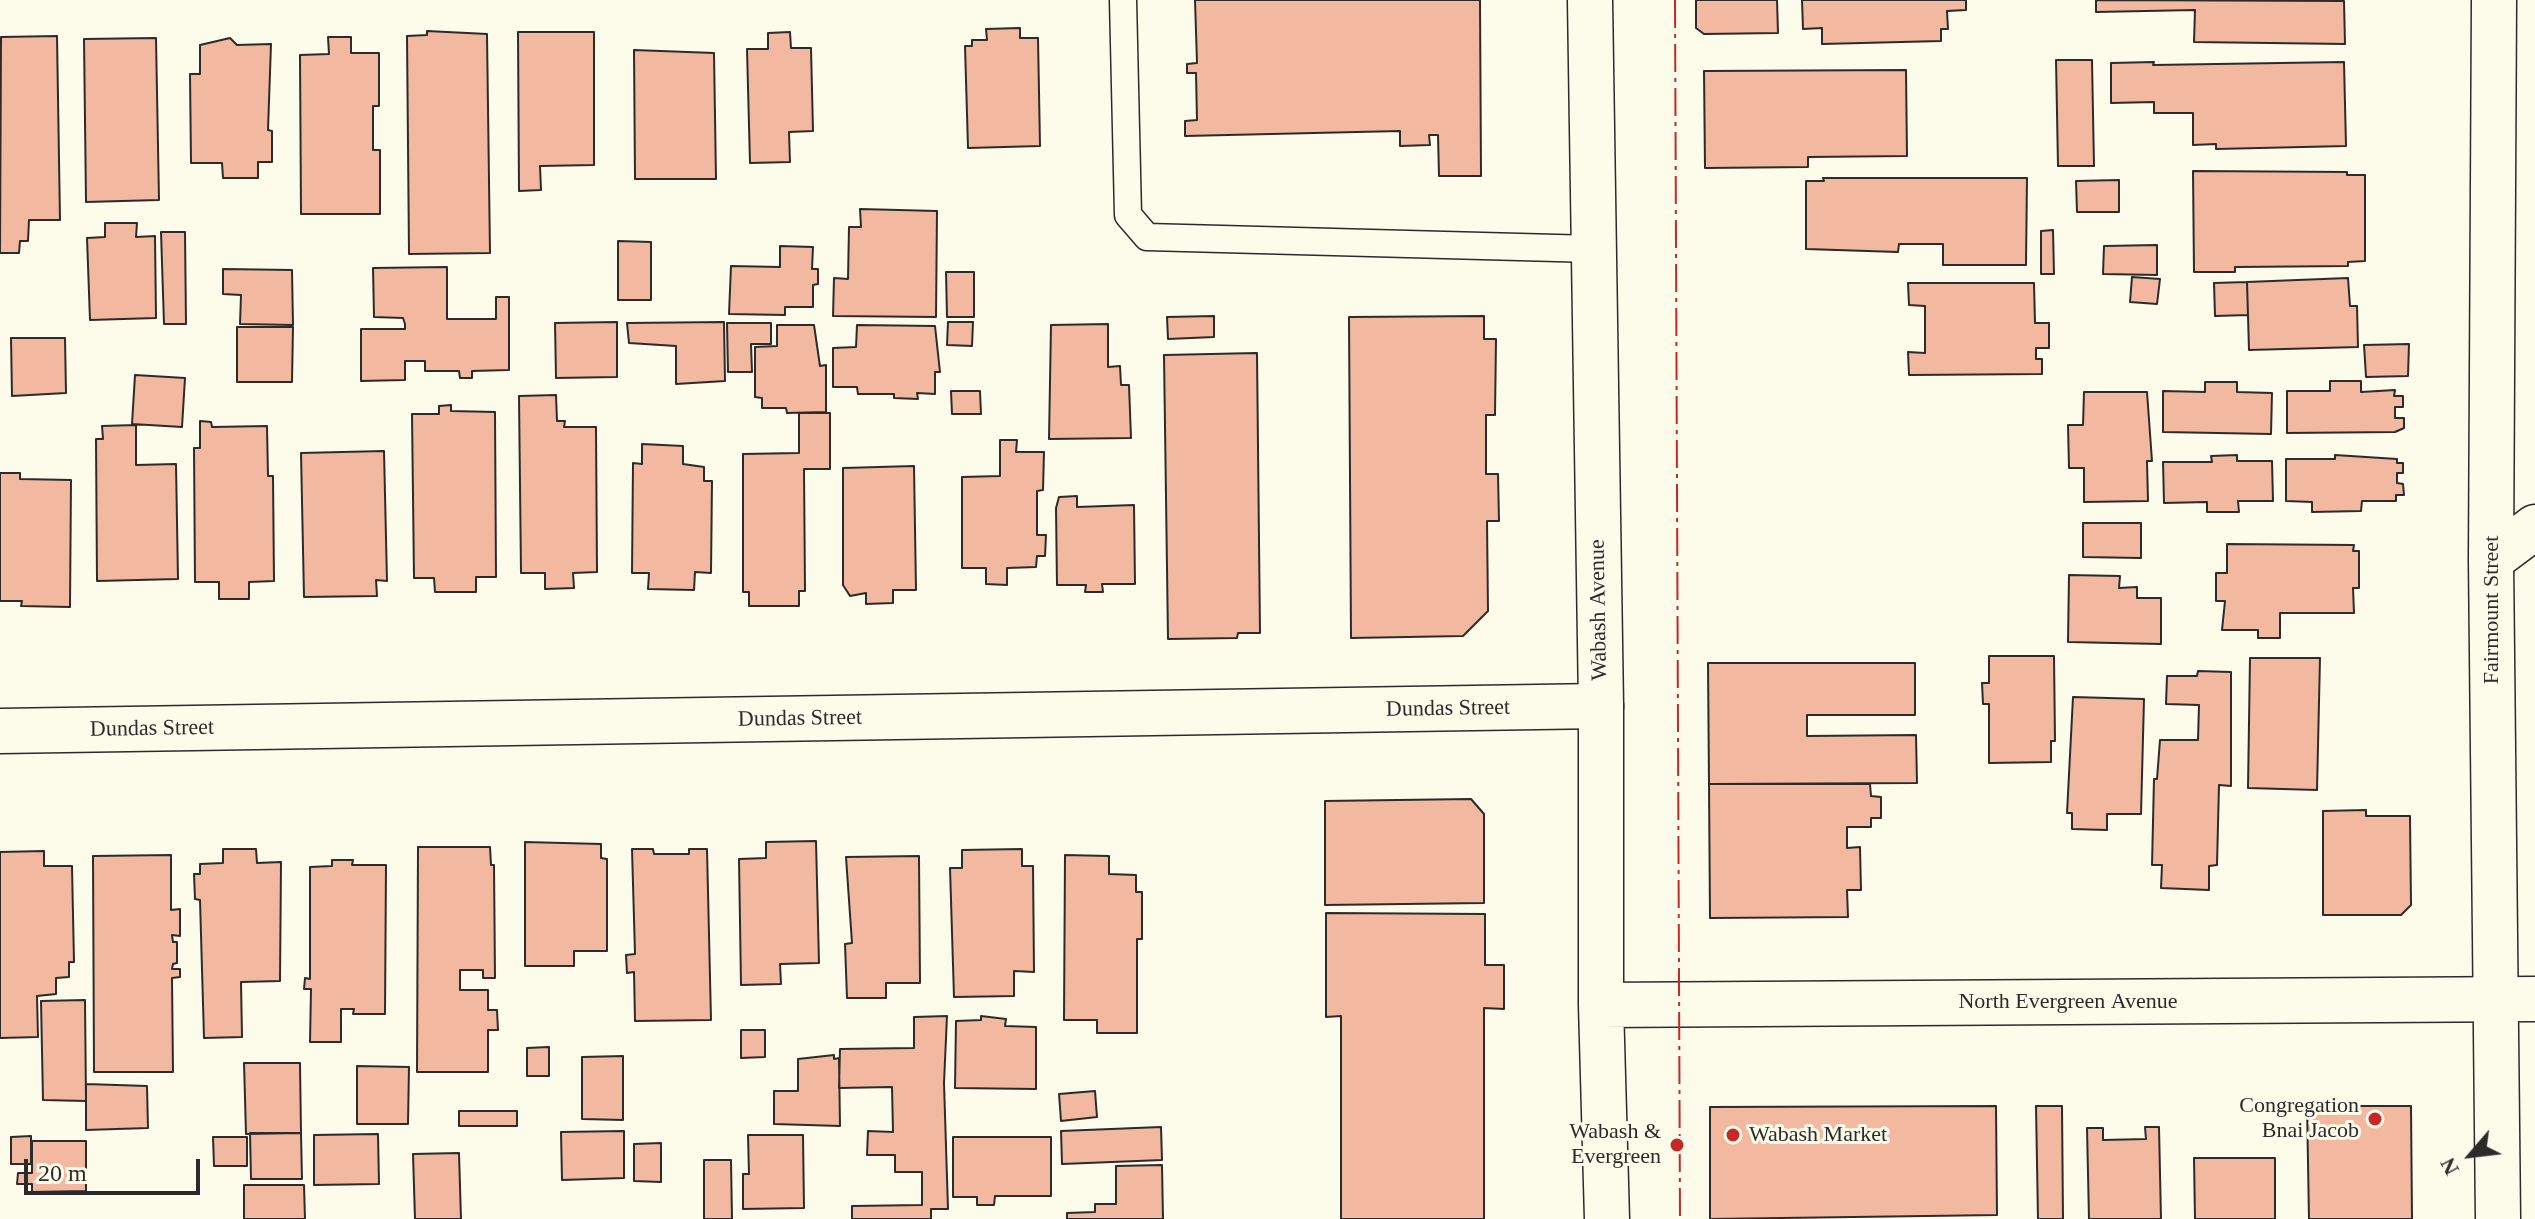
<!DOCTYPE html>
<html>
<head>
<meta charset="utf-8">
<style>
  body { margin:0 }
  #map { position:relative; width:2535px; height:1219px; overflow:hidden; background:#fdfbea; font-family:"Times New Roman",serif }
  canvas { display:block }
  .north { position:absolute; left:2431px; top:1115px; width:80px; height:80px; -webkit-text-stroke:6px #fdfbea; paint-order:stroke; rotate:242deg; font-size:22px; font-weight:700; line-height:32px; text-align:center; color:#2b2b2b }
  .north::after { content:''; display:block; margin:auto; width:28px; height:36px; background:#2b2b2b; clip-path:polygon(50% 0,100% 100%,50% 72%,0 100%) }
  .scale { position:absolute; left:24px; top:1159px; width:176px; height:36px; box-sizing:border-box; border:4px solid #2b2b2b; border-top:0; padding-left:10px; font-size:24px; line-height:28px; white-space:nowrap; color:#2b2b2b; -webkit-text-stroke:6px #fdfbea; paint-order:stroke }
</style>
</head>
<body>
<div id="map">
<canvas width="2535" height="1219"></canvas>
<div class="north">N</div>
<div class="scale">20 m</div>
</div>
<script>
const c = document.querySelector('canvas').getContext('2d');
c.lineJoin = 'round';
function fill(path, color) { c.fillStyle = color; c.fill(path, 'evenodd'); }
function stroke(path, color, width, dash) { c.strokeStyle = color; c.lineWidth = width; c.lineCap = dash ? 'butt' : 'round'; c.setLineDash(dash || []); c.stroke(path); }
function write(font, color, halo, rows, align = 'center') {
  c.font = font + ' "Times New Roman",serif'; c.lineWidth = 6; c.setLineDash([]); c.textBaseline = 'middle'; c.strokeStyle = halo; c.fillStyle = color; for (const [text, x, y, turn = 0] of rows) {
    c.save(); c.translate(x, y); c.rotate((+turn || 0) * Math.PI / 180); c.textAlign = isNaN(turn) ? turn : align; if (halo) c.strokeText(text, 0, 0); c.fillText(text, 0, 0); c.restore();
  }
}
const building = new Path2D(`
  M1195 0H1480L1481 176H1439L1438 135H1429L1430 145 1400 146V131L1185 136V121L1197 120 1196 73H1187V64L1197 63Z
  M1696 0H1777L1778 33 1704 34 1696 28Z
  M1802 0H1966V10L1947 11 1948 29H1941V41L1822 44V28L1803 29Z
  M2096 0 2344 1 2345 44 2194 42 2195 10 2096 12Z
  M1020 28V38H1038L1040 146 968 148 965 46H972V40H987L986 29Z
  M427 31 487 34 490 253 409 254 407 36 427 35Z
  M518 32H594V165L540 166 541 190 519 191Z
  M790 32 791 48H811L813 131 789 132 790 162 750 163 747 49H768V33Z
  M57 36 60 220H29L28 241H20L19 253H0L1 37Z
  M328 37H351V53H379V106H373V150H380V214H301L300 55 329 54Z
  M156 38 159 200 86 202 84 39Z
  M230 38 237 45 271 44 268 130 272 131V162H258V178H223L222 163H191L190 74H200V45Z
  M634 50 714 53 716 179H635Z
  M2056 60H2092L2094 166H2058Z
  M2154 62 2153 65 2344 62 2346 146 2216 149V144L2193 145V113H2154V102L2111 103V63Z
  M1906 70 1907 156 1808 157V167L1705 168 1704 71Z
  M2193 171 2347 172V175H2365V261L2348 262V266L2235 267V272H2194Z
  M1823 178H2027L2026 265H1943V244H1899L1898 252 1806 249V181H1824Z
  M2119 180V212H2077L2076 181Z
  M860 209 937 211 936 317 833 316 834 278 848 279 849 227H861Z
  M105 223H137L136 237 155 236 156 318 90 320 87 238 105 237Z
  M2053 230 2054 274H2041V231Z
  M161 232H185L186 324H164Z
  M618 241 651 242V300H618Z
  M2157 245V275L2103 274 2104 246Z
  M780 246 813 247 812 269H818V284L813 285V307H785V315L729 314 731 266 780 267Z
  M447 267V319H496V297H509V370L472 371V378H460L459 371H425V361H405V380L361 381V329H405V324L403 318 374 317 373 268Z
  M223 269 292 270 293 325 240 324 241 295 223 294Z
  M946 272H974V317H947Z
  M2132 277 2160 279 2157 304 2130 302Z
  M2348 278 2350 306H2357L2358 347 2249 350 2247 282Z
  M2247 282 2248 315 2215 316 2214 283Z
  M1908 283H2034L2035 323H2049V348H2036V359H2042V374L1909 375 1908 352 1925 353V306L1909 305Z
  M1214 316V337L1168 339 1167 317Z
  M1484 316V339H1496L1495 415H1486V474H1498L1499 521H1487L1488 611 1463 636 1351 638 1349 317Z
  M617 322V377L556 378 555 323Z
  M724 322 725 381 676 384V346L629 343 627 323Z
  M948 322H973L972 346 947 345Z
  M727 323H771V344H751L752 372H728Z
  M1108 324V367L1120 366 1121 385H1129L1131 438 1049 439 1051 325Z
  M777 325H814L820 366 826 365V412L787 413 786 408H762V398L755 397V347L777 346Z
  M857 325 935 326 940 372H935V394L917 393 918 399 894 398V394H858L857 387H833V348L856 347Z
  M237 327H293L292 382H237Z
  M11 338H65L66 393 12 396Z
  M2409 344 2408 376 2366 377 2364 345Z
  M1257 353 1260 633H1238L1237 638 1168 639 1164 355Z
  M135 375 185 378 182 427 132 424Z
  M2330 381H2361V392L2395 390 2394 396H2403V407H2395V418H2404V428L2395 432 2287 433V391H2330Z
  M2205 382H2237V392L2272 393 2271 434 2163 432V391L2205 392Z
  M951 391H980L981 414H952Z
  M2084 392H2147L2152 461H2147L2148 501 2084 502V468H2069L2068 425H2083Z
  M556 395 557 421H565L564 427H596L597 572 573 573 574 588 545 589V573H521L519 396Z
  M451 405V411L495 412 496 577H476V592H435L434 578H414L412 414H439V406Z
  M799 413H830V469H804L805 591H799V606H749V592H743V454L799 453Z
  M200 421 211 422 212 427 267 426 268 476H273L274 581 249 582V599H219V582H195L194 448H200Z
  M136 425V465L176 464 178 579 97 581 96 439H103L102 426Z
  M1000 440H1017L1016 452H1044L1043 490 1037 491V535H1046L1045 556H1037L1036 567 1007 568V585L986 584V568H962V477L1000 476Z
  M642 444 683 446V464L704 467V481H712L711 573 695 572 694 590 648 589 649 573H632L633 463 642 464Z
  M384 451 387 581 376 580 377 596 304 597 301 453Z
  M2237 455V461H2272L2273 501H2238L2239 512H2207V502L2164 503 2163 462H2212L2211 456Z
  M2335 455 2397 459V463H2403V473H2397V483L2403 484 2404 495H2396V501H2362L2361 511 2312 512V502L2286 501V459H2335Z
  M914 466 916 590H893V603L866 604V593L850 596 843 585V468Z
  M0 473H20V479L71 480 70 607 21 606 22 601H0Z
  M1077 496V507L1134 505 1135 584H1102L1103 592H1085L1086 585H1057L1056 508 1059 497Z
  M2083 523H2141V558L2083 557Z
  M2227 544 2354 545 2353 551H2359V588H2353L2354 613H2280V638H2258V630H2222L2225 601H2216V573H2227Z
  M2069 575 2120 576 2119 588 2137 587V598H2161V644L2068 642Z
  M1989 656H2054L2055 741H2051V762L1989 763V704H1983L1982 683H1989Z
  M2250 658H2320L2317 790 2248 788Z
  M1708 663H1915V715H1807V736L1916 735 1917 783 1709 784Z
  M2198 671 2231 672V786L2219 785 2217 865 2209 866V890L2161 888 2162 865H2152L2154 779H2157L2160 740H2198L2199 705 2166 704 2167 676H2197Z
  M2073 697 2144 699 2141 814H2107V830L2072 829V813H2067Z
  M1709 784H1870L1871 796 1881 797V818H1871V827H1847V848L1860 847 1861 890H1847L1848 917 1710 918Z
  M1471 799 1484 814V903L1325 905V801Z
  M2366 810V816H2410L2411 905 2401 915H2323V811Z
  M816 841 819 963 780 964 781 984 741 985 739 859 766 858V842Z
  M525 842 601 844V858L607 859V951H574V966H525Z
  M418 847H490L491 865H494L495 978H483V970H460V990H488V1010H497L498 1030H488V1072H417Z
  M223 849H256L257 863 281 862 280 981 241 982 242 1037 204 1038 200 900 195 899 194 874H200V864L223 863Z
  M632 849H653L654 854H689V849H707L711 1020 635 1021 634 972 627 973 626 955 635 954Z
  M1022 849V866H1033L1034 972 1014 971V996L954 997 950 868H962V850Z
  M44 851V866H72L74 962H69V977L56 978V994L37 996 38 1037 0 1038V852Z
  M171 855V910L180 909V936L172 935 173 942H177V963L173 964 172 969H180V977L172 978 173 1072H94L93 856Z
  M1065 855 1109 856V874L1136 875V892H1142V939H1137V1033H1097V1020H1064Z
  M919 856 920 983H886V998H847L845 944 852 943 846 857Z
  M332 860H353L352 865H386L385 1014H353L354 1009H341V1042H310L311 989H304L305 978 310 979V867L332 866Z
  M1326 913 1485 914V965H1504V1009L1484 1008V1219H1341V1016L1326 1017Z
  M85 1000 86 1101 43 1100 41 1001Z
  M947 1016 944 1083 948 1209H931V1219H852V1206L922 1205V1172H895V1155H867L868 1131 893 1132 892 1087 839 1088 840 1049 914 1048V1017Z
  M981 1016 1006 1019 1005 1026 1036 1027V1089L955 1088 956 1021 981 1020Z
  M741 1030H765V1057L741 1058Z
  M549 1047V1076H527V1048Z
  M834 1055V1059L839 1058 840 1126 774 1124V1091H798V1059Z
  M623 1056V1120L582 1119V1057Z
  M244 1063H300L301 1133 246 1134Z
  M357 1066 409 1067 408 1124H357Z
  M86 1084 147 1086 148 1128 86 1130Z
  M1095 1091 1097 1117 1061 1121 1059 1094Z
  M1996 1106 1997 1215 1710 1219V1107Z
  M2036 1106H2062L2063 1219H2038Z
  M2307 1106H2411L2412 1219H2309Z
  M459 1111H517V1126H459Z
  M1161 1127 1162 1160 1062 1164 1061 1131Z
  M2145 1127H2159L2161 1219H2089L2087 1128H2103V1140L2146 1139Z
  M624 1131V1178L562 1180 561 1132Z
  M250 1133H301L302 1179H251Z
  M378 1134 379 1184 314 1185V1135Z
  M748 1135H803L804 1208 743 1209V1174H749Z
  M31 1136V1164H11V1137Z
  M213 1137H247V1166H214Z
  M953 1137H1051V1196H995L994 1205H977V1197H953Z
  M32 1141H86V1191L32 1192V1184H17L18 1173H32Z
  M661 1143V1182L634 1181V1144Z
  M459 1153 461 1219H415L413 1154Z
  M2194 1158H2275V1219H2195Z
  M704 1160H731L732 1219H704Z
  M1162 1165 1163 1219H1067V1213L1095 1212V1204H1116V1166Z
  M244 1185H304L305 1219H244Z`);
fill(building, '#f2b8a0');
stroke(building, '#2b2b2b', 2);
const service = new Path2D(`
  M1123 0 1128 215 1147 237 1594 249`);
const minor = new Path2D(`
  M2494 0 2491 560 2498 1219
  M2491 560 2535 527
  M0 731 1601 706`);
const tertiary = new Path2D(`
  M1590 0 1601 706V1005L1607 1219
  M1601 1005 2535 999`);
stroke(service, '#2b2b2b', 29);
stroke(minor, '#2b2b2b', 47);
stroke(tertiary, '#2b2b2b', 47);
stroke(service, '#fdfbea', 26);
stroke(minor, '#fdfbea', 44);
stroke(tertiary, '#fdfbea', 44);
stroke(new Path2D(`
  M1675 0 1680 1219`), '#c62828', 2, [28, 6, 4, 6]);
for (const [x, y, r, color] of [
  [2375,1119,8,"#c62828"],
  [1733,1135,8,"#c62828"],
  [1677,1145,8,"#c62828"]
]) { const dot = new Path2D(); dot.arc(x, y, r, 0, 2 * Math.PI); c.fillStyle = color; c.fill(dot); stroke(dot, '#fdfbea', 3); }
write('22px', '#2b2b2b', '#fdfbea', [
  ["Wabash Avenue",1599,610,-91],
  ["Fairmount Street",2492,610,-90],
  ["Dundas Street",1448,709,-1],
  ["Dundas Street",800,719,-1],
  ["Dundas Street",152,729,-1],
  ["North Evergreen Avenue",2068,1002]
]);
write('22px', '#2b2b2b', '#fdfbea', [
  ["Congregation",2359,1106],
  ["Bnai Jacob",2359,1131],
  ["Wabash &",1661,1132],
  ["Evergreen",1661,1157],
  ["Wabash Market",1749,1135,"left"]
], 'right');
</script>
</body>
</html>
